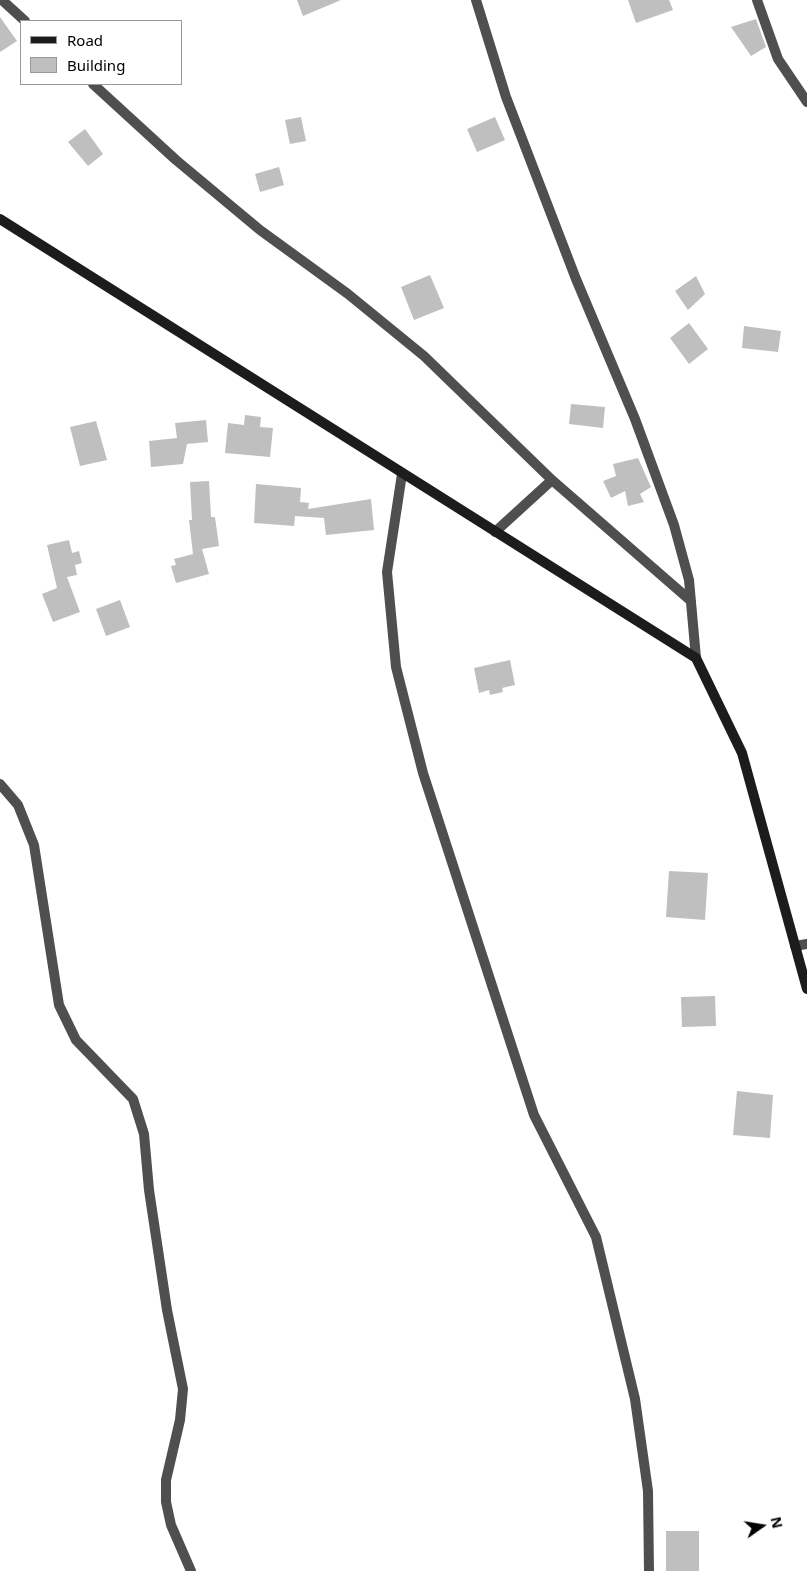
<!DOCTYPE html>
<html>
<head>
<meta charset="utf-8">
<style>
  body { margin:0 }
  #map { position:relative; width:807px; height:1571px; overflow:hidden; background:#fff; font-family:"Noto Sans",sans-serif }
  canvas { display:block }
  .legend { position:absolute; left:20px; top:20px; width:162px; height:65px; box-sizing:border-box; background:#fff; border:1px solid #999; margin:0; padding:6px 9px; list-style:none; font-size:15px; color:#000 }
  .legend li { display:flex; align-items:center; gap:10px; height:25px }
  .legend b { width:25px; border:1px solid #999 }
  .north { position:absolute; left:737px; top:1501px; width:50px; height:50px; -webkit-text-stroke:4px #fff; paint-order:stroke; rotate:77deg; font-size:14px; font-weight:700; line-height:20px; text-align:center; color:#000 }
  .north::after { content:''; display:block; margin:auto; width:18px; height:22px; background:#000; clip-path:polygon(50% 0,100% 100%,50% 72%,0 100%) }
</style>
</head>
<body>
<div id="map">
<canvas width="807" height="1571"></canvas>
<ul class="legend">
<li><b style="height:6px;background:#1c1c1c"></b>Road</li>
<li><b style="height:14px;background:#bfbfbf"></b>Building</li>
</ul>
<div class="north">N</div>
</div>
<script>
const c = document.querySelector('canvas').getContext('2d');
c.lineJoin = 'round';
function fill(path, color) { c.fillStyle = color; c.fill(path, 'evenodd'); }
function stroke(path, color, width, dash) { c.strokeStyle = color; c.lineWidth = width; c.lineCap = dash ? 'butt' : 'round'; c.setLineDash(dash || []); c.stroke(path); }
fill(new Path2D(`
  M297 0H341L303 16Z
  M628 0H669L673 10 636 23Z
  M0 17 17 41 0 52Z
  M756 19 766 47 751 56 731 27Z
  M301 117 306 141 290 144 285 120Z
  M495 117 505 140 477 152 467 129Z
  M85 129 103 154 88 166 68 142Z
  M279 167 284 185 260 192 255 174Z
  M430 275 444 308 414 320 401 287Z
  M696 276 705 294 688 310 675 291Z
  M689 323 708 349 689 364 670 338Z
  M744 326 781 331 778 352 742 348Z
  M571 404 605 407 603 428 569 424Z
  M245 415 261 417 260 427 273 428 270 457 225 453 228 423 244 425Z
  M206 420 208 442 187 444 183 464 151 467 149 441 177 438 175 423Z
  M96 421 107 460 80 466 70 427Z
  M638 458 651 487 640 494 644 502 628 506 625 491 611 498 603 481 616 476 613 464Z
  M209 481 211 517H215L219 546 202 549 209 574 176 583 171 566 176 565 174 559 193 554 189 520H192L190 482Z
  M256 484 301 488 300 502 309 503 308 509 371 499 374 530 326 535 324 518 295 516 294 526 254 523Z
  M69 540 72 553 79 551 82 563 75 565 77 575 67 577 80 612 53 622 42 594 57 588 47 545Z
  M120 600 130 627 106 636 96 609Z
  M510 660 515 685 502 688 503 692 490 695 489 690 479 693 474 668Z
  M669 871 708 873 705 920 666 917Z
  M715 996 716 1026 682 1027 681 997Z
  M737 1091 773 1095 770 1138 733 1135Z
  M666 1531H699V1571H666Z`), '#bfbfbf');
stroke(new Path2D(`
  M2 0 25 21
  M476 0 506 97 576 279 635 419 674 525 689 580 696 658
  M757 0 778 59 807 102
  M93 84 176 160 260 230 348 294 424 356 552 480 691 601
  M402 474 387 572 396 667 423 773 534 1115 596 1237 635 1399 648 1491 649 1571
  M495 532 552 480
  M0 784 18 805 34 845 59 1005 76 1040 133 1099 144 1134 149 1190 167 1310 183 1389 180 1420 166 1480V1502L171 1525 191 1571
  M795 946 807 944`), '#4f4f4f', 10);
stroke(new Path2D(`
  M0 219 696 658 742 753 807 989`), '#1c1c1c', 10);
</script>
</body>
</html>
